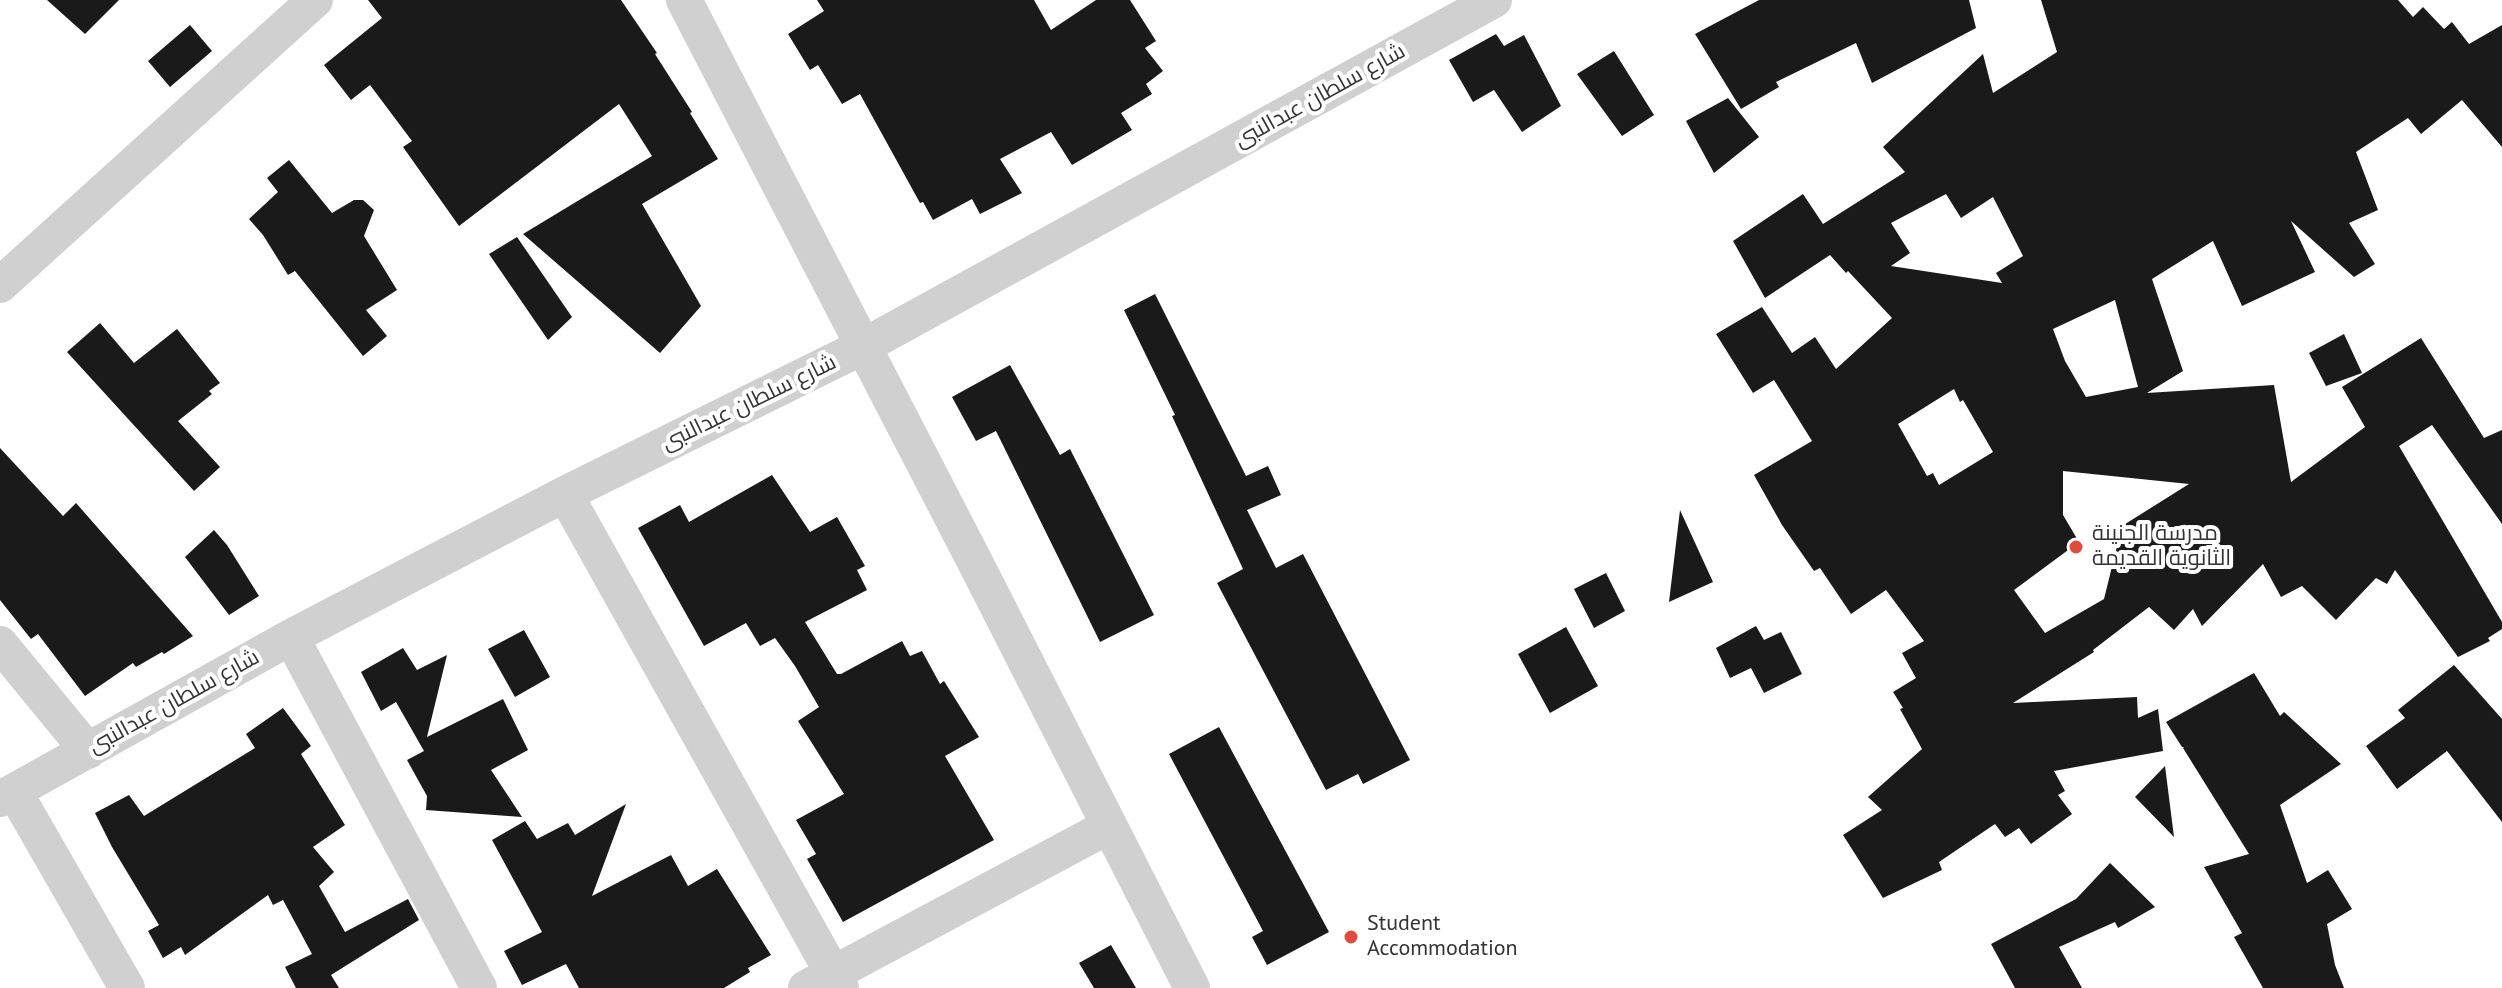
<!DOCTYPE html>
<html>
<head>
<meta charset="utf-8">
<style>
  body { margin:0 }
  canvas { display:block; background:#fff }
</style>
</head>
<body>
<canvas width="2502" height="988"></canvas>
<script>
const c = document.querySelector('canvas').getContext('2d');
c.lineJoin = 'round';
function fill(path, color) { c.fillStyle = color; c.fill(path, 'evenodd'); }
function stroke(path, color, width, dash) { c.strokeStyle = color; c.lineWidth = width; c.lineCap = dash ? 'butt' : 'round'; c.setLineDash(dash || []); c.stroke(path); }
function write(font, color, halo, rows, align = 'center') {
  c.font = font + ' "PT Sans",Cairo,sans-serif'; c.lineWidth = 8; c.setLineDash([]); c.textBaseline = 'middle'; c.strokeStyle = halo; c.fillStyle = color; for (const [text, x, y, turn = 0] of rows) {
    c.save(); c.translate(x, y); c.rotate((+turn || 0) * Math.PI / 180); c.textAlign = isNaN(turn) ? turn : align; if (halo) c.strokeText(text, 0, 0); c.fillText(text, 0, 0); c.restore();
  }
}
fill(new Path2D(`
  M47 0H119L85 34Z
  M368 0H621L657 53 655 54 692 112 690 113 718 159 642 204 701 306 660 353 523 234 652 156 619 104 459 226 403 147 412 141 370 85 351 100 324 65 382 18Z
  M817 0H1034L1051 30 1096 0H1130L1156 41 1145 48 1163 71 1146 84 1152 94 1121 113 1132 130 1072 165 1051 132 1000 159 1022 193 980 214 972 199 933 220 923 202 920 203 860 94 842 104 818 65 810 70 788 34 824 11Z
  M1759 0H1969L1976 28 1872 83 1856 43 1776 82 1779 87 1741 109 1695 34Z
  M2041 0H2398L2413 17 2423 7 2444 29 2452 22 2469 44 2502 25V147L2462 100 2421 134 2408 118 2356 152 2378 210 2349 223 2375 264 2354 277 2291 221 2315 272 2242 306 2213 241 2152 279 2183 371 2147 393 2274 385 2291 482 2365 427 2342 387 2421 338 2484 438 2502 430V524L2432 425 2399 446 2502 622V629L2488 638 2490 641 2458 657 2395 570 2387 584 2376 578 2336 620 2302 586 2281 597 2263 564 2202 626 2193 609 2174 630 2149 607 2093 650 2094 652 2013 703 2137 697 2138 718 2158 709 2163 751 2054 771 2065 791 2058 795 2072 814 2031 844 2019 828 2005 837 1995 824 1939 862 1942 870 1883 898 1843 835 1882 810 1868 797 1922 749 1900 709 1903 708 1893 692 1916 678 1902 653 1924 641 1886 590 1851 614 1820 568 1814 571 1782 525 1754 475 1812 441 1774 380 1753 393 1716 334 1762 307 1792 353 1815 337 1836 369 1892 318 1848 271 1846 273 1830 255 1765 298 1733 241 1803 194 1823 224 1905 172 1883 147 1983 54 1993 93 2057 52ZM1946 194 1961 218 1993 197 2023 256 1996 273 2002 283 1891 266 1910 253 1891 223ZM2115 300 2138 387 2086 397 2065 361 2053 329ZM1954 389 1960 402 1963 400 1993 452 1939 485 1933 473 1927 476 1898 424ZM2063 471 2189 484 2122 526 2104 599 2045 633 2014 590 2079 542 2063 515Z
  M190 25 212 51 170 87 148 61Z
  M1496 34 1504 46 1524 35 1561 106 1522 132 1494 90 1473 102 1449 60Z
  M1614 51 1654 115 1622 136 1577 74Z
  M1728 98 1759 137 1714 173 1686 121Z
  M289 160 332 213 354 200H363L374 210 364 236 397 290 366 310 387 336 363 356 295 271 288 275 263 235 249 219 278 192 267 178Z
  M517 237 572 317 548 340 489 254Z
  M1155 294 1246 476 1268 466 1281 495 1247 510 1276 568 1303 554 1410 760 1363 784 1358 774 1326 790 1217 583 1243 569 1172 416 1175 415 1124 310Z
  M100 323 134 363 177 329 220 383 209 391 212 394 178 421 220 467 194 491 67 352Z
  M2344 334 2362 373 2326 386 2309 353Z
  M1010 365 1060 455 1070 449 1154 615 1100 642 996 431 976 441 952 397Z
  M0 448 63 516 76 503 193 636 164 654 162 652 136 667 133 663 85 696 38 634 31 639 0 600Z
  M772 475 810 532 837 517 865 566 857 570 867 590 805 622 837 674H841L902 641 910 656 922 651 940 684 944 681 979 737 945 756 994 840 843 922 807 859 816 854 796 820 844 794 798 721 819 707 795 666 775 638 760 646 746 623 704 646 638 528 680 505 689 522Z
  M1680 510 1713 582 1669 602Z
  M214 530 227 545 259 596 229 615 185 557Z
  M1606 573 1625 611 1594 628 1574 589Z
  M1756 626 1764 640 1781 632 1802 674 1764 693 1751 668 1730 678 1716 648Z
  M1566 627 1598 686 1550 713 1518 654Z
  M524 630 550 677 515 697 488 649Z
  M403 648 417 670 447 655 427 737 503 699 528 750 491 770 522 817 426 810 427 796 407 760 424 751 396 702 381 711 361 672Z
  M2454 665 2502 719V822L2447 751 2397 789 2366 746 2405 718 2398 710Z
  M2254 673 2280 716 2284 712 2341 764 2280 805 2307 883 2328 870 2352 909 2327 924 2335 965 2344 988H2263L2234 937 2242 933 2204 867 2249 854 2183 748 2184 747H2182L2166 722Z
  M283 708 311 746 301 754 345 825 313 847 334 872 319 886 345 932 408 899 419 920 331 975 339 988H296L285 967 312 954 283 900 273 905 268 895 185 955 181 947 163 958 148 931 159 925 112 847 95 813 129 795 144 816 255 748 246 734Z
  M1219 727 1329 932 1267 965 1252 937 1263 931 1169 754Z
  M2165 766 2174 837 2135 797Z
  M626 804 592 896 671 855 688 886 717 869 771 955 748 968 750 972 724 988H579L566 964 522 985 504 951 542 932 492 840 525 821 537 839 568 823 575 835Z
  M2110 863 2155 907 2118 928 2115 922 2059 947 2082 988H2015L1991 944 2076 899Z
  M1111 945 1136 988H1094L1079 963Z`), '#1a1a1a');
stroke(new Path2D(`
  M684 0 975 562 1192 988
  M0 285 315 0
  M565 494 841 988
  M291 637 479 988
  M0 644 88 751
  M14 791 127 988
  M0 799 291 637 565 494 864 346 1494 0
  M806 988 1109 826`), '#d0d0d0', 36);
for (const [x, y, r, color] of [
  [2076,547,8,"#e14b3d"],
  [1351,937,8,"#e14b3d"]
]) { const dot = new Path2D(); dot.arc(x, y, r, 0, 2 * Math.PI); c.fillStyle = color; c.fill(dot); stroke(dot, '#fff', 3); }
write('22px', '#333', '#fff', [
  ["شارع سلطان عبدالنبى",1320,96,-29],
  ["شارع سلطان عبدالنبى",749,403,-26],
  ["شارع سلطان عبدالنبى",174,702,-29]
]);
write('22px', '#333', '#fff', [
  ["مدرسة الجنينة",2092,534],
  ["الثانوية القديمة",2092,559],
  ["Student",1367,924],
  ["Accommodation",1367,949]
], 'left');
</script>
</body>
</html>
